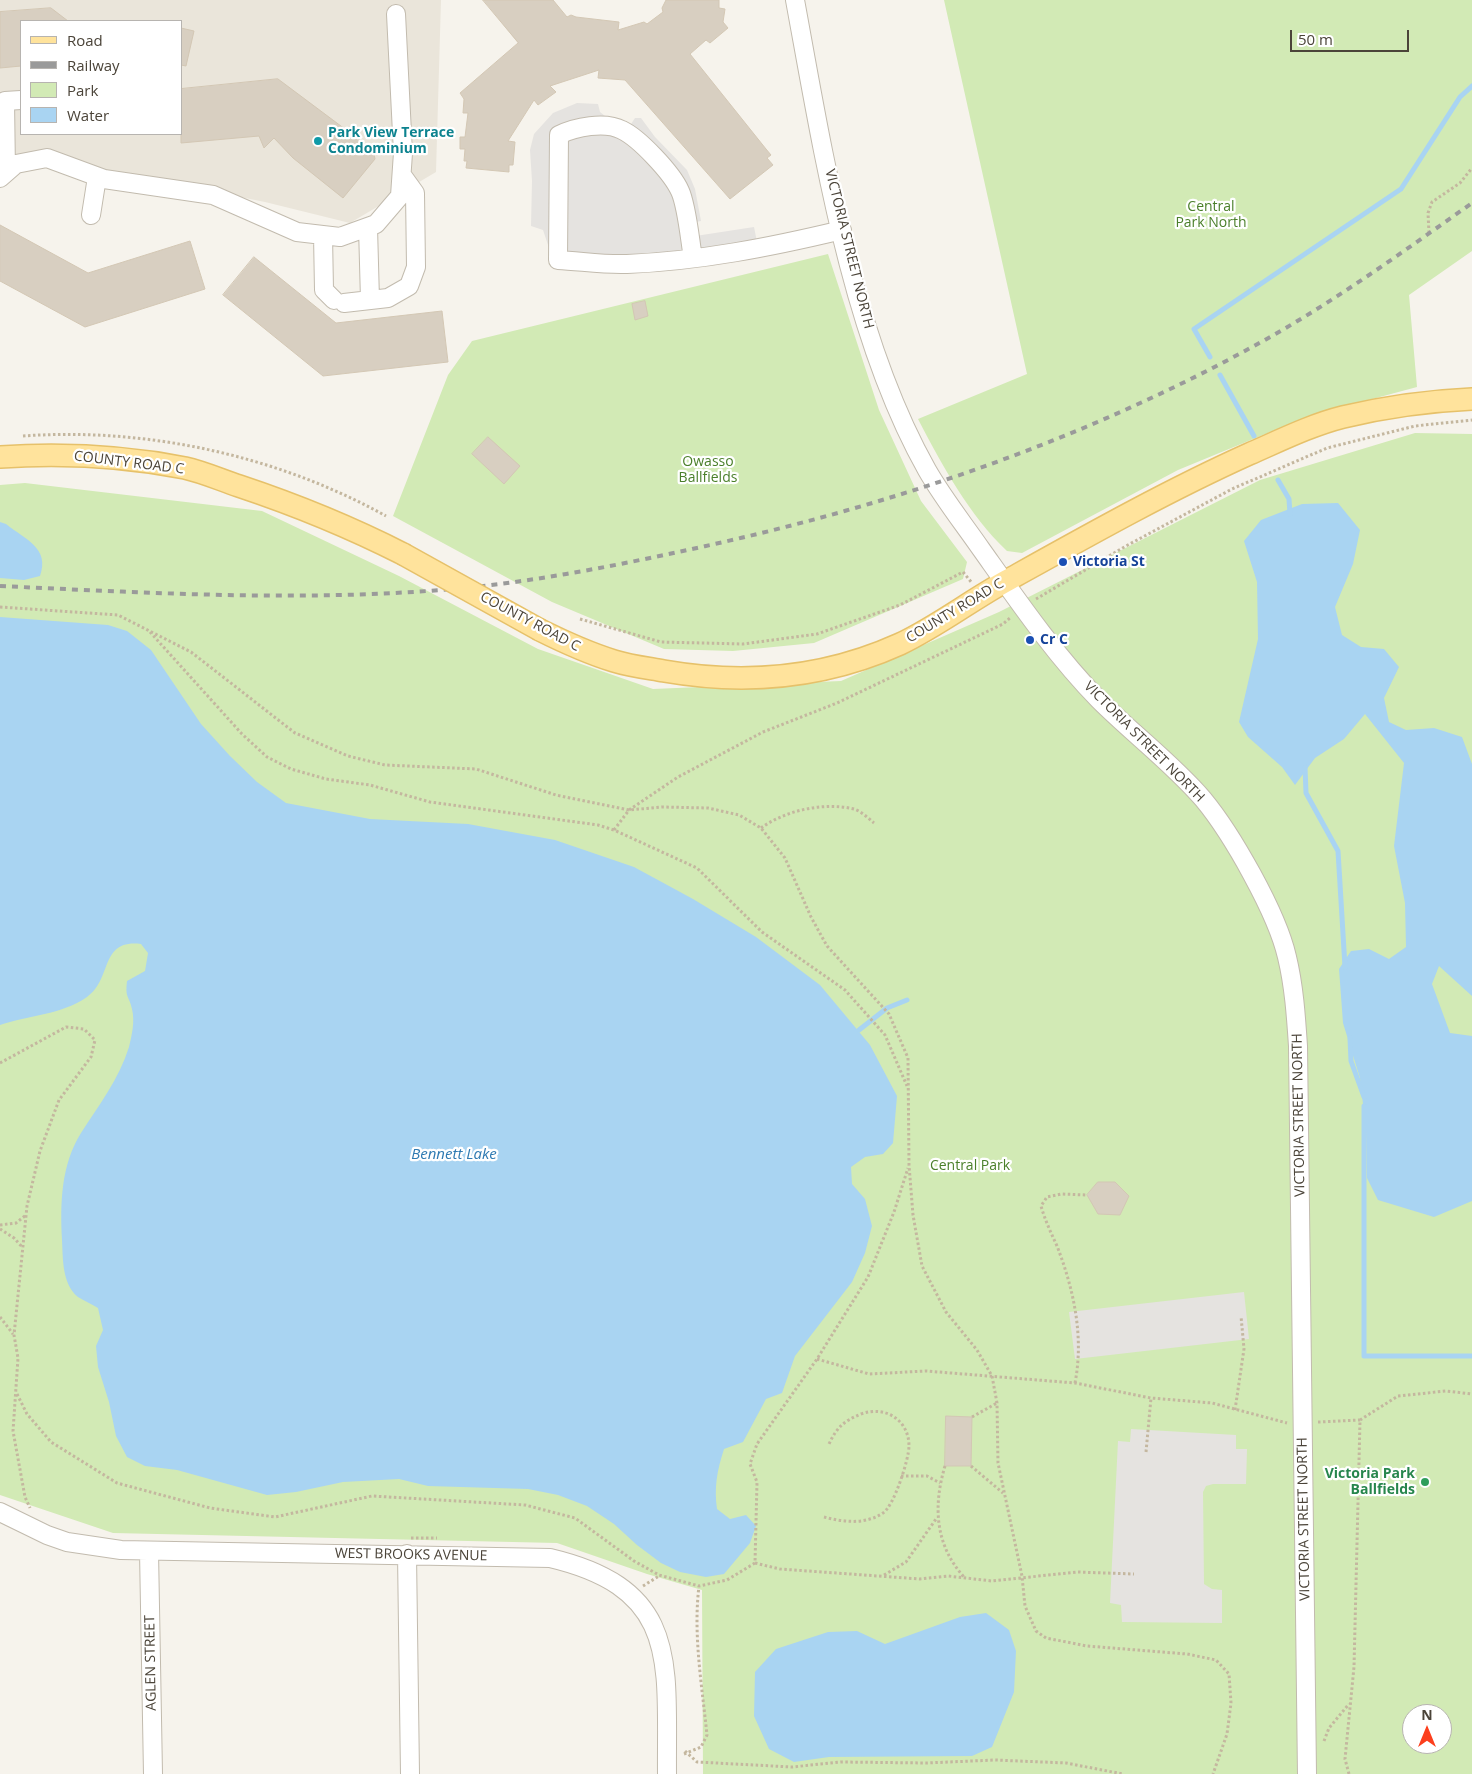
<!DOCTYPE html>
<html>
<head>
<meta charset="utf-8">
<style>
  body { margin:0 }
  #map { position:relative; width:1472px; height:1774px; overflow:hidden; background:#f6f3ec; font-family:"Open Sans",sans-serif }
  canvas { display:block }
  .legend { position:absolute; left:20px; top:20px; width:162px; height:115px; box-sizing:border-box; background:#fff; border:1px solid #b7b4b0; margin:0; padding:6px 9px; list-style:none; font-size:15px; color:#4b4439 }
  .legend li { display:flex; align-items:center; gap:10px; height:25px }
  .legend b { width:25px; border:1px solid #b7b4b0 }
  .north { position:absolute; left:1402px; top:1704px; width:50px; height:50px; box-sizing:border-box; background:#fff; border:1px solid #b7b4b0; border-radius:50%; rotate:0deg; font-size:14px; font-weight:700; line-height:20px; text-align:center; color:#4b4439 }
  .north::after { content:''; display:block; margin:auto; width:18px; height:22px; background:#fc3f1d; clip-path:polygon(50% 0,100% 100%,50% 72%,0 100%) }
  .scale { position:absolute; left:1290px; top:30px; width:119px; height:22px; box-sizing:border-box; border:2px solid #4b4439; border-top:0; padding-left:6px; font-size:15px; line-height:18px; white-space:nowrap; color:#4b4439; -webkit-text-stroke:4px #fff; paint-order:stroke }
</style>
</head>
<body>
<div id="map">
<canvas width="1472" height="1774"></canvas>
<ul class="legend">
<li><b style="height:6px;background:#ffe39c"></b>Road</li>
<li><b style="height:6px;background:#9a9a9a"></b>Railway</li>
<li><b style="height:14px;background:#d2eab5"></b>Park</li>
<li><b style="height:14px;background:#a9d4f2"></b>Water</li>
</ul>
<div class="north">N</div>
<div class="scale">50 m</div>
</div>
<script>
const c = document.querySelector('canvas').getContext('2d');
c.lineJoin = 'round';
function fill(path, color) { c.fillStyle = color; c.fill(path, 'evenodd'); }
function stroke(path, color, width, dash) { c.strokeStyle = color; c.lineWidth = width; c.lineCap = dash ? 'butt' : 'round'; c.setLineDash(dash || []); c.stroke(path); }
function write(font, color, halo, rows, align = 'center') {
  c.font = font + ' "Open Sans",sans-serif'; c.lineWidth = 4.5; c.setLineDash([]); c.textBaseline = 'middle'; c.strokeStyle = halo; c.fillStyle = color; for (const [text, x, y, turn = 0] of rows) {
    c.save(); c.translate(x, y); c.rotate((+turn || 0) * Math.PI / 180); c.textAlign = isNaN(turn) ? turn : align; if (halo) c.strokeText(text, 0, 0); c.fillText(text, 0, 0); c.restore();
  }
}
fill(new Path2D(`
  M0 0H441L436 172 350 223 265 202 47 158 0 169ZM21 21H181V134H21Z`), '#eae5da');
fill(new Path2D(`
  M944 0H1472V251L1409 295 1417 387 1309 416 1178 470 1022 553 1007 551C969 515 942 465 918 419L1027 374Z
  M828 254 879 410 921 501 967 562 963 579 814 643 733 651 664 649 552 602 393 516 448 375 472 341Z
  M1415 433 1472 434V1774H703L702 1590 647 1574 557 1543 113 1533 0 1495V485L25 483 262 511 399 576 538 649 653 689 841 681 999 612 1260 480ZM1412 1714H1442V1744H1412Z`), '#d2eab5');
fill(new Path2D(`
  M577 103 598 104 600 112 605 116 618 118 625 126 631 124 635 118H641L655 137 687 170 695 189 701 221 690 223 689 237 754 227 757 242 640 255 551 254 543 230 531 226 532 181 530 150 534 134 553 113Z
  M1244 1292 1249 1339 1075 1359 1069 1312Z
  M1131 1429 1236 1435V1449H1247L1246 1484H1213L1206 1486 1203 1492 1204 1584 1212 1589 1222 1590V1623L1122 1622 1121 1605 1110 1603 1118 1441 1130 1442Z`), '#e5e3e0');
fill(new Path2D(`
  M1338 503 1360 530 1353 564 1335 607 1342 635 1361 647 1384 649 1399 667 1384 698 1389 722 1406 730 1434 728 1462 737 1472 764V996L1439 966 1432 984 1450 1033 1472 1036V1201L1434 1217 1378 1200 1367 1178 1366 1130 1360 1078 1343 1023 1339 969 1351 951 1369 949 1389 959 1406 947 1405 903 1394 846 1404 763 1365 714 1344 739 1315 758 1295 785 1282 767 1248 737 1239 722 1258 639 1257 582 1244 541 1261 520 1302 504Z
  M0 522 6 524C26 540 50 548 40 576L24 580 0 578Z
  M0 617 108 625 127 631 151 650 201 724 230 756 257 782 286 803 370 819 468 824 555 840 634 867 693 899 756 937 820 985 870 1045 897 1096 893 1143 883 1154 865 1157 851 1167 852 1184 865 1199 872 1226 865 1253 852 1282 795 1356 782 1393 766 1399 743 1442 724 1449C717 1471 714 1487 717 1509L730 1519 746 1515 756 1526 750 1543 724 1574 706 1577 680 1572 661 1563 637 1545 614 1524 587 1506 558 1495 528 1489 428 1486 399 1479 343 1482 296 1492 267 1495 177 1470 145 1466 127 1457 116 1436 109 1402 98 1367 96 1346 103 1330 98 1308C92 1304 84 1301 78 1297 62 1284 63 1259 62 1240 60 1203 61 1165 81 1133 99 1105 119 1079 129 1047 132 1034 135 1022 132 1009 129 995 125 999 127 981L145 971 148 953 141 944C99 939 113 979 87 997 61 1015 29 1015 0 1025Z
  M986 1613 1009 1630 1016 1651 1014 1692 992 1747 972 1756 829 1757 794 1762 769 1749 754 1716 755 1672 776 1649 828 1632 857 1631 885 1644 960 1617Z`), '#a9d4f2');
stroke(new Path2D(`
  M1210 357 1194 329 1401 189 1460 97 1472 86
  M1220 375 1254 436
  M1278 480 1289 499 1290 514
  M1305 767 1306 793 1338 851 1345 967
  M859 1030 887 1008 907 1000
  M1350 1038 1351 1061 1364 1097
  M1364 1106V1356H1472`), '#a9d4f2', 5);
const building = new Path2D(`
  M483 0H553L567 17 571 15 576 17 619 22 618 30 644 22 647 24 663 12 662 8 666 0H719V8L725 9 723 22 728 28 710 43 706 40 690 54 766 149 771 155 767 158 773 165 730 199 625 80 598 78 599 70 550 86 556 92 538 105 534 100 508 141 515 142 513 165H509V172L466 168 467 161H464L465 149H460V137H465L468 113H463L464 99 460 93 518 43Z
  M51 8 68 21H21V66L0 68V12Z
  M181 28 194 31 186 66 181 65Z
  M278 79 373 150 375 159 343 198 293 158 274 138 264 148 259 136 181 143V89Z
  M0 225 88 273 190 241 205 289 85 327 0 281Z
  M254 257 336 323 442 311 448 362 323 376 223 295Z
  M645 301 648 316 635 320 632 304Z
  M488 437 520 466 504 484 472 454Z
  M1098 1182H1115L1129 1196 1120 1215 1098 1214 1087 1195Z
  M946 1416 972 1417 971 1466H945Z`);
fill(building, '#d8cfc1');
stroke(building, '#d3c7b4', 1);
const minor = new Path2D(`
  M795 0C823 152 851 335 927 470 943 498 963 523 981 549 1018 601 1055 655 1099 700 1133 734 1172 763 1203 799 1232 834 1277 913 1287 957 1294 986 1296 1016 1298 1046L1307 1774
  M6 172 5 101 21 100
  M0 178 16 164 47 158 104 179 213 195 297 232 340 237 376 224 400 196 403 153 396 14
  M91 215 97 177
  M368 227 370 300
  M323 235 324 290 334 300
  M693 258C690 241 687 206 680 191 672 173 639 138 622 130 605 121 575 127 559 135L558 260C580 261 604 265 627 264 700 261 771 247 842 230
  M344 303 388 298 409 286 416 267 415 193 402 175
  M0 1512 47 1535 67 1542 121 1550 550 1558C681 1589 666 1663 667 1774
  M149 1551 153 1774
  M407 1554 410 1774`);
const major = new Path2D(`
  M0 457C61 453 124 456 185 468 203 472 221 480 239 486 296 505 350 527 403 554
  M540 630C564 642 588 653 614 661 630 666 647 668 664 671 744 685 825 678 900 644 938 626 971 600 1008 580 1087 536 1167 491 1249 454 1279 441 1311 425 1343 417 1385 407 1428 401 1472 399`);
stroke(minor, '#c2bbae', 20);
stroke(major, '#e6c16a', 24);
stroke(new Path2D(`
  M1429 233 1428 213 1432 202 1460 183 1472 168
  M23 436C147 427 278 456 386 516
  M1036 599 1126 546 1232 489 1327 448 1415 426 1472 420
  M0 607 118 615 191 652 295 733 348 756 385 765 476 769 556 795 629 810 662 807 708 808 739 815 761 828 785 858 811 917 827 946 889 1014 908 1058 909 1165 913 1215 922 1266 946 1312 977 1350 992 1376 997 1403 998 1463 1022 1576 1025 1606 1036 1631 1046 1638 1087 1646 1187 1654 1216 1660 1229 1674 1231 1703 1227 1734 1213 1774
  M580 619 661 642 743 644 817 634 900 605 963 572 972 583
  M150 632 242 734 267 757 291 769 326 779 370 785 430 802 598 825 614 830 697 868 762 932 845 990 885 1035 907 1086
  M761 828C786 810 824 802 854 809 861 811 868 818 874 823
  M614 830 629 810 678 777 763 732 837 703 1003 624 1011 617
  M0 1063 66 1027 84 1029 95 1040 91 1057 59 1100 40 1151 27 1206 14 1335 18 1358 13 1431 25 1497 30 1508
  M0 1225 16 1223 26 1215
  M0 1229 14 1238 23 1248
  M0 1317 13 1334
  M817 1359 869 1374 926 1371 1075 1383 1151 1398 1212 1403 1287 1423
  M1075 1383C1084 1337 1074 1290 1057 1246 1051 1233 1045 1220 1041 1206L1047 1197 1062 1194 1087 1195
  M17 1394 27 1414 51 1442 117 1483 210 1508 275 1517 372 1496 525 1505 575 1518 634 1561 659 1575 699 1586 727 1580 755 1563 757 1482 750 1464 757 1444 817 1359 868 1277 894 1212 908 1168
  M1235 1410 1244 1349 1241 1316
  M972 1417 997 1403
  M1318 1422 1360 1420
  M1146 1452 1151 1398
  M945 1466C933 1506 935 1545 964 1577
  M971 1466 1003 1493
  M901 1476H927L940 1483
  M824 1517C843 1522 865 1525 883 1513 894 1506 909 1459 909 1446 909 1420 885 1405 861 1414 844 1421 837 1427 829 1444
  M411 1538H437
  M755 1563 780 1569 920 1579 948 1576 992 1581 1077 1572 1134 1574
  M884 1575 906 1562 936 1519
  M643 1586 659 1576
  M1324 1741 1329 1728 1349 1704
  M685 1751 697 1762 792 1767 841 1762 926 1763 995 1760 1066 1763 1123 1774
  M684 1754 701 1747 707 1735C702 1686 693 1635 699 1586
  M1349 1774 1345 1759 1354 1667 1360 1420 1398 1396 1446 1391 1472 1394`), '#c4b79f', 3, [2.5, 2.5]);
stroke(minor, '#fff', 18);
stroke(major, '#ffe39c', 21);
stroke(new Path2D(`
  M0 586C151 593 303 602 453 589 533 582 614 566 692 549 891 506 1085 440 1263 341 1335 301 1404 251 1472 203`), '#9a9a9a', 4, [6, 6]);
const majorBridge = new Path2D(`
  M403 554 540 630`);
stroke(majorBridge, '#e6c16a', 24, []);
stroke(majorBridge, '#ffe39c', 21);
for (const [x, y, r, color] of [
  [318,141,5,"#0f9aa8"],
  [1063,562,5,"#1a4fb4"],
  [1030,640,5,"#1a4fb4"],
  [1425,1482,5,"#2e9e5b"]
]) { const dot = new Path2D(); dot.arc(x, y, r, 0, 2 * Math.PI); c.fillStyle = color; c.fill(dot); stroke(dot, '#fff', 2); }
write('bold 14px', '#0d838f', '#fff', [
  ["Park View Terrace",328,133],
  ["Condominium",328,149]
], 'left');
write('14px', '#4a7f2a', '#fff', [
  ["Central",1211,207],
  ["Park North",1211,223],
  ["Owasso",708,462],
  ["Ballfields",708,478],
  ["Central Park",970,1166]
]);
write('14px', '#4b4439', '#fff', [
  ["VICTORIA STREET NORTH",849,249,76],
  ["COUNTY ROAD C",129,463,7],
  ["COUNTY ROAD C",955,611,-31],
  ["COUNTY ROAD C",530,622,28],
  ["VICTORIA STREET NORTH",1144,742,45],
  ["VICTORIA STREET NORTH",1299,1115,-91],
  ["VICTORIA STREET NORTH",1304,1519,-91],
  ["WEST BROOKS AVENUE",411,1555,1],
  ["AGLEN STREET",151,1663,-91]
]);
write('bold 14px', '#164399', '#fff', [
  ["Victoria St",1073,562],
  ["Cr C",1040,640]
], 'left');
write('bold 14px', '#27864d', '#fff', [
  ["Victoria Park",1415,1474],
  ["Ballfields",1415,1490]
], 'right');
write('italic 15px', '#2e7ab2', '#fff', [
  ["Bennett Lake",454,1155]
]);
</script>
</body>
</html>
